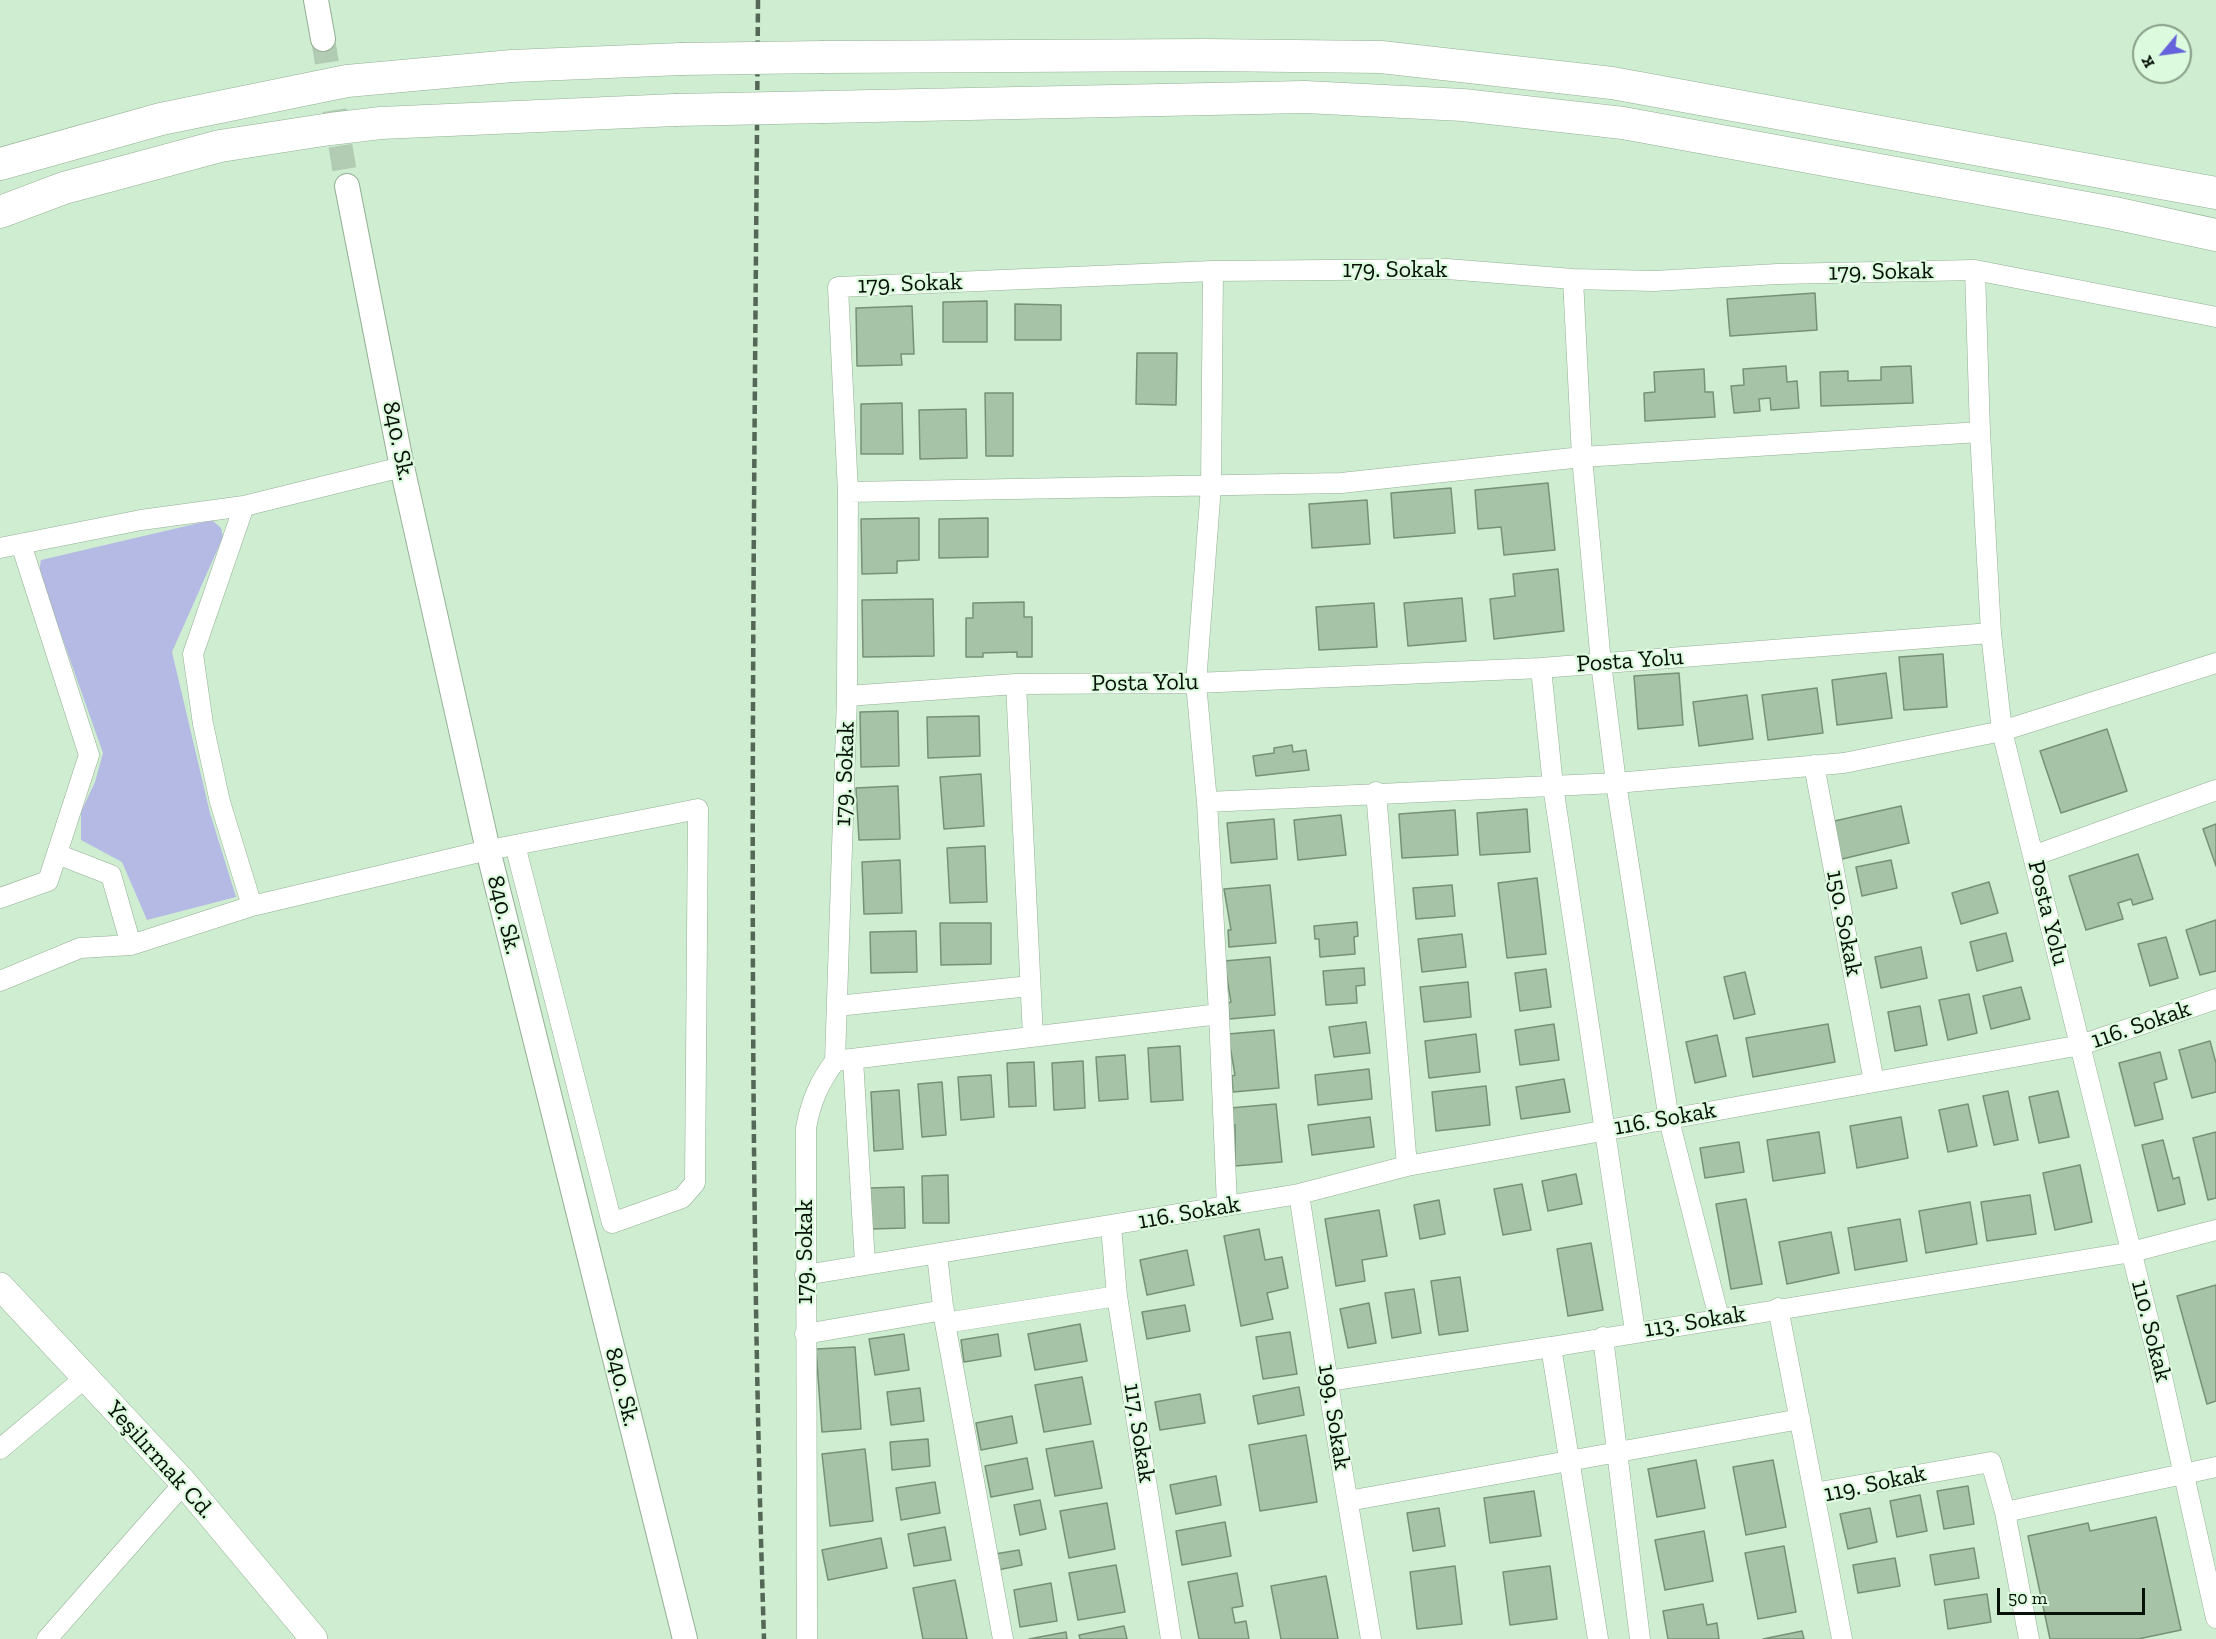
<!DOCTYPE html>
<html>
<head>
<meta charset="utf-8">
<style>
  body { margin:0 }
  #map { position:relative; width:2216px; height:1639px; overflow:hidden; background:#cfedd0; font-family:"Zilla Slab",serif }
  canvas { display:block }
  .north { position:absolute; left:2132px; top:24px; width:60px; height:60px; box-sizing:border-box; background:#dcfadd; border:2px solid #879d88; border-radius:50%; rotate:241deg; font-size:16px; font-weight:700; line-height:24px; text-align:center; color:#071108 }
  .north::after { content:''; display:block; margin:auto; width:21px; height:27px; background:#6562db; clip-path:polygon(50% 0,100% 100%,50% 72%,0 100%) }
  .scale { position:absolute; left:1997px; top:1588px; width:148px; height:27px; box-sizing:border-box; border:3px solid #071108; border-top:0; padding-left:8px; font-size:18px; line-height:21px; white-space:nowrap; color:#071108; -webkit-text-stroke:4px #dcfadd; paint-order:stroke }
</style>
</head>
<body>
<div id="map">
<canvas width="2216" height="1639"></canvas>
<div class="north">K</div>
<div class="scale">50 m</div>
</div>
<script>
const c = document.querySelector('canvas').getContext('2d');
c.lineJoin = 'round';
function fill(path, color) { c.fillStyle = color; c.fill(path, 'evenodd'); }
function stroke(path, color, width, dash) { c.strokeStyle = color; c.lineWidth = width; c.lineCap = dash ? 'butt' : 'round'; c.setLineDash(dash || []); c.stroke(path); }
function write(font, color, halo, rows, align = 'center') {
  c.font = font + ' "Zilla Slab",serif'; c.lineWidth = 4.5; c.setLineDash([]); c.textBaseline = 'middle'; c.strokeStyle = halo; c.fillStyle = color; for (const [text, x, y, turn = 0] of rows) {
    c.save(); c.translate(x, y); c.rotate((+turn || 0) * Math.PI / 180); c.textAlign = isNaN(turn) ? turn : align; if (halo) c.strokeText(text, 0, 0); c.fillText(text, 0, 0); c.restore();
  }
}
fill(new Path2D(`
  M212 520 221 528 223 537 172 652 210 813 236 897 147 920 122 862 81 840V812L95 782 103 753 39 572 41 560Z`), '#b5bae5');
const building = new Path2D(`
  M1815 293 1817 330 1730 336 1727 299Z
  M987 301V342H943V302Z
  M1015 304 1061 305V340H1015Z
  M912 306 914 354H901L902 365 857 366 856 308Z
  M1137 353H1177L1176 405 1136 404Z
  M1786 366 1787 382 1797 381 1799 408 1771 410 1770 398 1759 399 1760 411 1734 413 1731 386 1744 385 1743 369Z
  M1911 366 1913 403 1821 406 1820 372 1848 371V381L1881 380V367Z
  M1704 369 1705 392H1713L1715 417 1645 421 1644 393 1655 392 1654 372Z
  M985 393H1013V456H986Z
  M902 403 903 454H861V404Z
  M966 409 967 458 920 459 919 410Z
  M1548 483 1555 550 1504 555 1501 527 1478 529 1475 490Z
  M1451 488 1455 533 1394 538 1391 493Z
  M1367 500 1370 544 1312 548 1309 504Z
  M919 518V560L897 561V573L862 574 861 519Z
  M988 518V557L939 558V519Z
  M1558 569 1564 631 1494 639 1490 599 1515 596 1513 574Z
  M1462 598 1466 641 1408 646 1404 603Z
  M933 599 934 656 863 657 862 600Z
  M1024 602V617H1032V657H1017V652L983 653V657H966V618H973V603Z
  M1374 603 1377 647 1319 650 1316 607Z
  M1943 654 1947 707 1904 710 1899 657Z
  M1679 673 1683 725 1638 729 1634 676Z
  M1886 673 1892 718 1837 725 1832 680Z
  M1817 688 1823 733 1768 740 1762 695Z
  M1747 695 1753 739 1699 746 1693 702Z
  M898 711 899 766 861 767 860 712Z
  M979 716 980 756 928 758 927 717Z
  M2107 729 2127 791 2061 813 2040 751Z
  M1292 745 1293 752 1306 750 1309 770 1256 776 1253 756 1274 753V748Z
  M981 774 984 826 944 829 940 777Z
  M898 786 900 839 859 840 856 788Z
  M1901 806 1909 843 1838 860 1830 822Z
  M1527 809 1530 852 1480 855 1477 813Z
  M1455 810 1458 855 1402 858 1399 814Z
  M1341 815 1346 855 1298 860 1294 820Z
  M1274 819 1277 859 1231 863 1227 823Z
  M2216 824V866L2203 829Z
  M985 846 987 902 950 903 947 848Z
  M2138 854 2153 899 2133 905 2131 899 2118 903 2123 919 2086 930 2069 876Z
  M900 860 902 913 864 914 862 862Z
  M1891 860 1897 888 1862 896 1856 867Z
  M1537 878 1546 954 1507 958 1498 883Z
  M1989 882 1998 913 1961 924 1952 893Z
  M1270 885 1276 943 1229 947 1228 930H1231L1224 889Z
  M1452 885 1455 916 1416 919 1413 888Z
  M2216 920V971L2200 975 2186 930Z
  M1357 922 1358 936 1354 937 1355 954 1320 957 1319 939H1315L1314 926Z
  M940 923H991V964L941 965Z
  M916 931 917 972 871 973 870 932Z
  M2006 933 2013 961 1977 971 1970 942Z
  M1462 934 1466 967 1422 972 1418 939Z
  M2166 937 2178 978 2150 986 2138 944Z
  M1921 947 1927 978 1881 988 1875 957Z
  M1270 957 1275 1015 1229 1019 1228 1003 1231 1002 1224 961Z
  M1364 968 1365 985 1356 986 1357 1003 1326 1005 1323 971Z
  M1546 969 1551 1007 1520 1011 1515 973Z
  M1745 972 1755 1014 1734 1019 1724 977Z
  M1468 982 1471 1017 1424 1022 1420 987Z
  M2021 987 2030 1019 1991 1029 1983 996Z
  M1969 994 1977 1033 1948 1040 1939 1000Z
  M1920 1006 1927 1045 1895 1051 1888 1012Z
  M1366 1022 1370 1053 1334 1057 1329 1027Z
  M1554 1024 1559 1060 1520 1065 1515 1030Z
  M1828 1024 1835 1062 1753 1077 1746 1038Z
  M1274 1030 1279 1088 1233 1092 1232 1076 1235 1075 1228 1034Z
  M1476 1034 1480 1072 1429 1078 1425 1041Z
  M1717 1035 1726 1076 1695 1083 1686 1042Z
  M2210 1041 2216 1063V1092L2192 1098 2179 1050Z
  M1180 1046 1183 1100 1151 1102 1148 1048Z
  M2160 1052 2167 1079 2154 1083 2163 1119 2135 1126 2119 1063Z
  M1125 1055 1128 1099 1099 1101 1096 1057Z
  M1083 1061 1085 1108 1054 1110 1052 1063Z
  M1034 1062 1036 1106 1009 1107 1007 1063Z
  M1369 1069 1372 1099 1318 1105 1315 1075Z
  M991 1075 994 1117 961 1120 958 1077Z
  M1564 1079 1570 1112 1521 1119 1516 1087Z
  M942 1082 946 1135 922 1137 918 1084Z
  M1486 1086 1490 1125 1436 1131 1432 1092Z
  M899 1090 903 1149 874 1151 871 1092Z
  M2008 1091 2018 1140 1994 1145 1983 1096Z
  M2058 1091 2069 1137 2039 1143 2029 1097Z
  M1276 1104 1282 1162 1235 1166V1125H1232L1230 1108Z
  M1968 1104 1977 1146 1948 1152 1939 1110Z
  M1370 1117 1374 1147 1312 1155 1308 1125Z
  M1901 1117 1908 1158 1857 1168 1850 1126Z
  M1819 1132 1825 1173 1773 1181 1767 1140Z
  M2216 1132V1198L2208 1200 2193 1138Z
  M2163 1140 2173 1179 2179 1177 2185 1204 2158 1211 2142 1145Z
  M1739 1142 1744 1172 1705 1178 1700 1148Z
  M2080 1165 2092 1222 2055 1230 2043 1173Z
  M1576 1174 1582 1204 1548 1211 1542 1181Z
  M948 1175 949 1223H923L922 1176Z
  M1522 1184 1531 1230 1503 1235 1494 1189Z
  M904 1187 905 1228 871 1229 870 1188Z
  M2030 1195 2036 1234 1987 1241 1981 1202Z
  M1746 1199 1762 1284 1731 1289 1716 1204Z
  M1439 1200 1445 1234 1420 1239 1414 1205Z
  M1970 1202 1977 1244 1926 1253 1919 1211Z
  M1379 1210 1387 1256 1362 1260 1365 1281 1336 1286 1325 1219Z
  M1900 1219 1907 1261 1855 1270 1848 1228Z
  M1259 1229 1265 1260 1282 1257 1288 1288 1267 1293 1273 1319 1241 1326 1224 1236Z
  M1831 1232 1839 1273 1787 1284 1779 1242Z
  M1591 1243 1603 1310 1568 1316 1557 1249Z
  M1187 1250 1194 1285 1147 1295 1140 1260Z
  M1460 1277 1468 1331 1439 1335 1431 1281Z
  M2216 1285V1401L2207 1404 2177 1296Z
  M1414 1289 1421 1333 1392 1338 1385 1293Z
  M1369 1303 1376 1343 1348 1348 1340 1309Z
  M1185 1305 1190 1331 1147 1339 1142 1312Z
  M1080 1324 1087 1361 1035 1370 1028 1334Z
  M1290 1332 1297 1374 1263 1379 1256 1337Z
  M904 1334 909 1370 875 1375 869 1339Z
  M998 1334 1001 1356 964 1362 961 1340Z
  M855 1347 861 1429 822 1432 816 1349Z
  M1082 1377 1091 1424 1044 1432 1035 1385Z
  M1299 1387 1304 1415 1258 1424 1253 1396Z
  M920 1388 924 1421 891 1425 887 1392Z
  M1200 1394 1205 1423 1160 1430 1155 1402Z
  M1012 1416 1017 1443 981 1450 976 1423Z
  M1306 1435 1317 1502 1260 1511 1249 1445Z
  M928 1439 930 1466 892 1470 890 1442Z
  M1093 1441 1102 1488 1055 1496 1046 1449Z
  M865 1449 873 1521 830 1526 822 1454Z
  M1027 1458 1033 1489 991 1497 985 1466Z
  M1696 1460 1705 1508 1657 1517 1648 1469Z
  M1773 1460 1786 1527 1746 1535 1733 1467Z
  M1216 1476 1221 1505 1176 1514 1170 1485Z
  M935 1482 940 1513 901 1520 896 1488Z
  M1968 1486 1974 1524 1944 1529 1937 1491Z
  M1534 1491 1541 1536 1490 1543 1484 1498Z
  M1920 1495 1927 1531 1897 1537 1890 1501Z
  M1040 1500 1046 1529 1020 1535 1014 1505Z
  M1107 1503 1115 1549 1069 1558 1060 1511Z
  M1439 1508 1445 1546 1413 1551 1407 1513Z
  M1870 1508 1877 1542 1848 1549 1840 1514Z
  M2156 1517 2181 1630 2138 1639H2050L2028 1536 2088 1523 2090 1531Z
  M1225 1522 1231 1556 1182 1565 1176 1531Z
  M945 1527 951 1560 914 1566 908 1534Z
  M1704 1531 1713 1581 1665 1590 1655 1540Z
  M881 1538 887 1568 828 1580 822 1550Z
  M1784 1546 1796 1612 1758 1619 1745 1553Z
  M1974 1548 1979 1578 1935 1585 1930 1555Z
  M1019 1550 1022 1565 998 1570 995 1554Z
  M1895 1558 1900 1586 1858 1593 1853 1565Z
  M1116 1565 1125 1612 1078 1620 1069 1573Z
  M1455 1566 1462 1624 1417 1629 1410 1572Z
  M1550 1566 1557 1619 1510 1625 1503 1572Z
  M1237 1573 1243 1606 1232 1608 1235 1623 1246 1621 1249 1639H1199L1188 1582Z
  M1326 1576 1338 1639H1281L1271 1586Z
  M955 1580 967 1639H923L913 1588Z
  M1051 1583 1057 1621 1020 1627 1014 1590Z
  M1987 1594 1991 1622 1948 1629 1944 1600Z
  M1703 1604 1707 1625 1717 1623 1719 1639H1668L1663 1611Z
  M1124 1626 1127 1639H1080L1079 1635Z
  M1802 1631 1804 1639H1763Z
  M1066 1632 1067 1639H1029Z`);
fill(building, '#a6c3a7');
stroke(building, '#769177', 1.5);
stroke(new Path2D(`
  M323 39 347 186`), '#b1ccb2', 24, [24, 12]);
const minor = new Path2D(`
  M1975 270 2216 317
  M1213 271 1211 486 1196 683 1207 802 1219 1014
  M1573 279 1582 457 1601 663 1616 783 1669 1120 1719 1318
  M848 492 1341 483 1582 457 1980 432
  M0 548 141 520 244 506
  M1541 668 1553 786 1635 1331
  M1016 684 1033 1037
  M847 696 1016 684 1196 683 1541 668 1991 633 2002 731 2158 1359 2216 1618
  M1814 765 1874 1082
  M1376 792 1407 1166
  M1207 802 1616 783 1844 763 2002 731 2216 663
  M57 854 111 875 131 945
  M2033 856 2216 790
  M0 898 48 881 89 755 21 544
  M252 906 220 802 203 724 193 654 244 506 402 467
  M0 981 80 948 131 945 252 906 488 850 515 845 698 809 695 1183 682 1198 612 1223 515 845
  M837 1006 1030 986
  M853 1059 865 1264
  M835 1061 1219 1014 1227 1206
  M1299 1194 1333 1415 1371 1639
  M1111 1226 1117 1296 1171 1639
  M937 1255 945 1323 1003 1639
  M805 1275 1299 1194 1407 1166 2081 1045 2216 999
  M1778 1308 1814 1493
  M945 1323 1117 1296
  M805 1334 944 1310
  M1603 1337 1640 1639
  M1328 1381 1551 1347
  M0 1449 86 1377
  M1348 1501 1800 1419
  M2005 1512 2216 1467
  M47 1639 184 1483
  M807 1639 806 1128C811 1101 819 1083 835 1061L847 696 848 492 838 287 1213 271 1447 269 1573 279 1654 281 1778 274 1975 270 1980 432 1991 633
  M1598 1639 1551 1347 2132 1252 2216 1230
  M1842 1639 1814 1493 1991 1462 2005 1512 2029 1639`);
const tertiary = new Path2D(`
  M316 0 323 39
  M347 186 402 467 488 850 685 1639`);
const secondary = new Path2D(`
  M0 1286 184 1483 314 1639`);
const trunk = new Path2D(`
  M824 57 1206 55 1381 57 1612 83 2216 193
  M824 107 1305 97 1463 105 1623 123 2114 213 2216 235
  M0 164 161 119 347 81 512 66 681 59
  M0 212 64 188 220 146 330 129 381 123 675 110`);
stroke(minor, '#93af94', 21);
stroke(tertiary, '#93af94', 26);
stroke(secondary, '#93af94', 28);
stroke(trunk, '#93af94', 33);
stroke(minor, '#fff', 20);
stroke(tertiary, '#fff', 24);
stroke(secondary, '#fff', 27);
stroke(trunk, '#fff', 32);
stroke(new Path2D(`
  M758 0C754 546 746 1093 764 1639`), '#556756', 4.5, [9, 4.5]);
const trunkBridge = new Path2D(`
  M681 59 824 57
  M675 110 824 107`);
stroke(trunkBridge, '#93af94', 33, []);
stroke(trunkBridge, '#fff', 32);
write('24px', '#071108', '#dcfadd', [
  ["179. Sokak",1395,270],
  ["179. Sokak",1881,272,-1],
  ["179. Sokak",910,284,-2],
  ["840. Sk.",398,441,78],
  ["Posta Yolu",1630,661,-4],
  ["Posta Yolu",1145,683,-1],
  ["179. Sokak",845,774,-88],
  ["Posta Yolu",2048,913,76],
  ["840. Sk.",504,915,76],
  ["150. Sokak",1844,923,79],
  ["116. Sokak",2141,1025,-19],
  ["116. Sokak",1665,1119,-10],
  ["116. Sokak",1189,1213,-10],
  ["179. Sokak",805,1252,-90],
  ["113. Sokak",1695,1322,-9],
  ["110. Sokak",2151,1331,76],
  ["840. Sk.",622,1387,76],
  ["199. Sokak",1334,1417,81],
  ["117. Sokak",1139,1433,81],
  ["Yeşilırmak Cd.",160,1460,48],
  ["119. Sokak",1875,1484,-12]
]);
</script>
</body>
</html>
